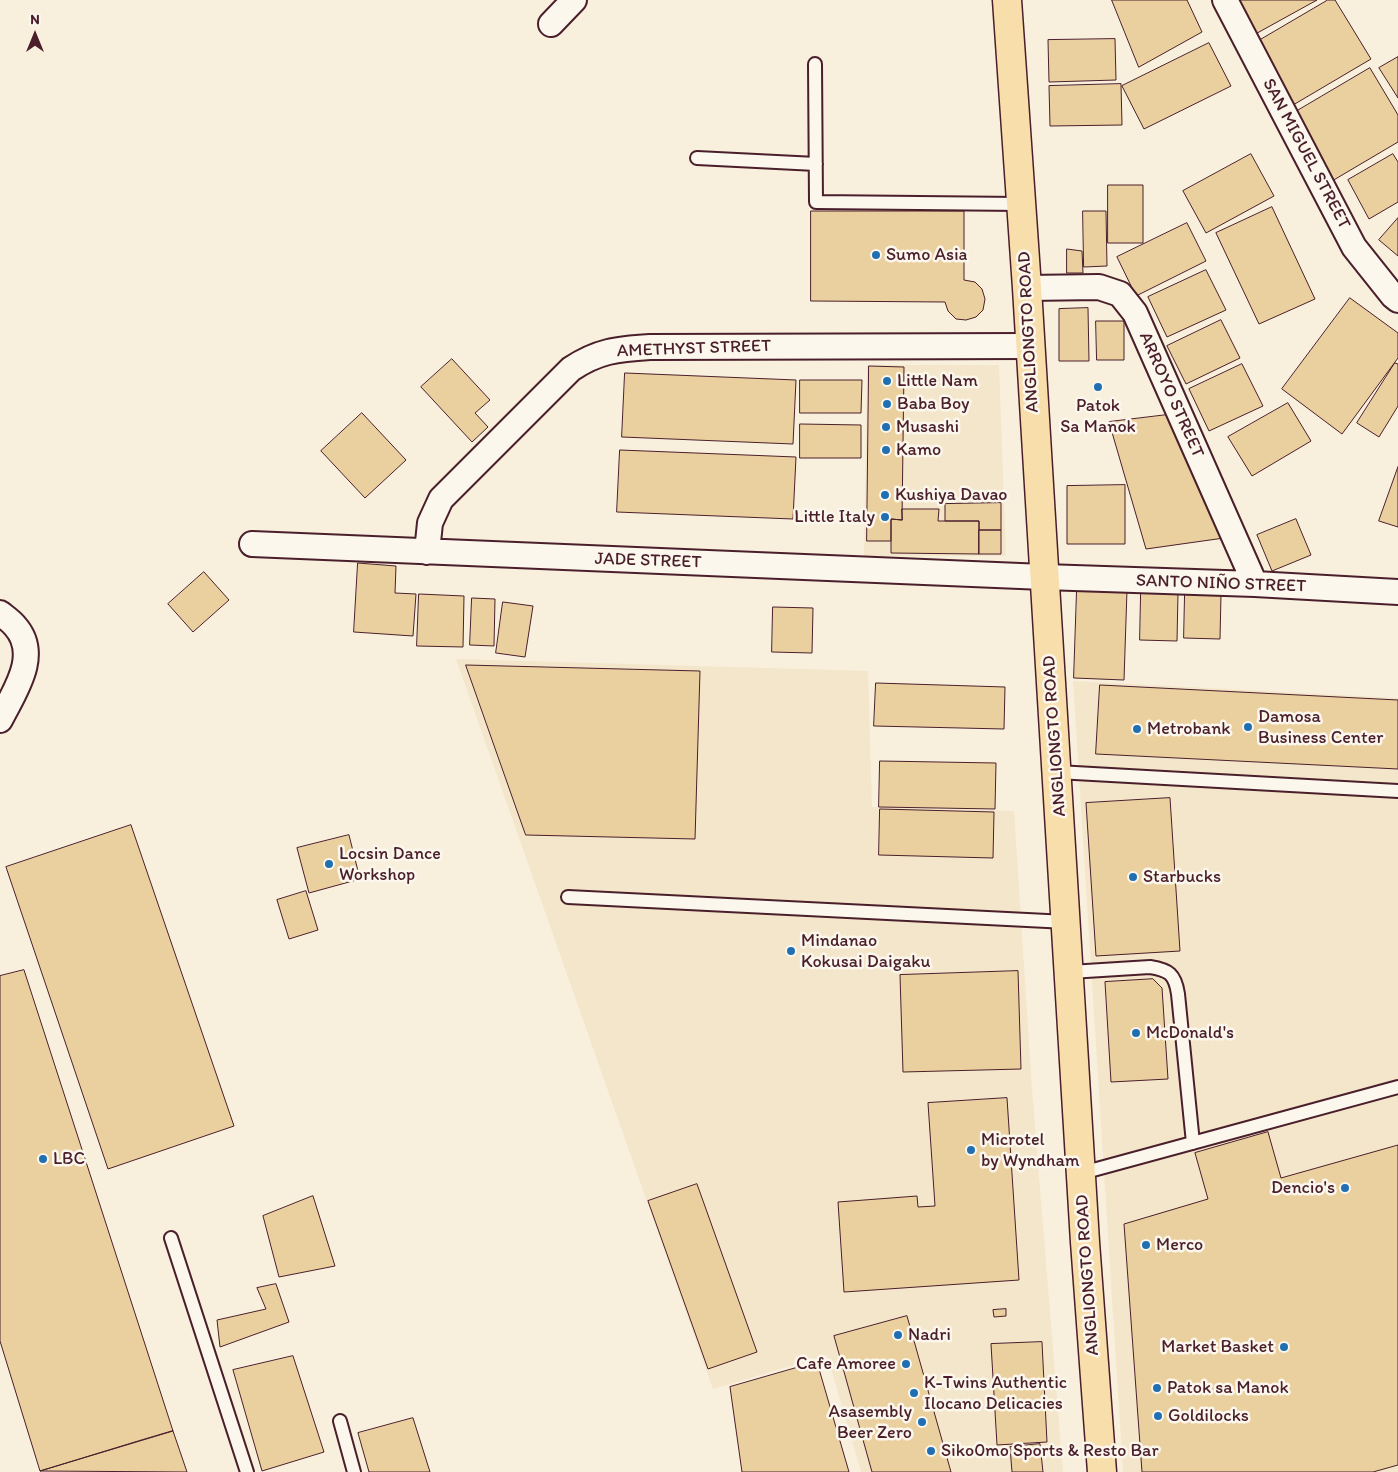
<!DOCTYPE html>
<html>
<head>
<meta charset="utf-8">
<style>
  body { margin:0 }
  #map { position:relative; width:1398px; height:1472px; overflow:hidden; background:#f8efdd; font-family:Itim,sans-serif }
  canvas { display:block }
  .north { position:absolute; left:10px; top:10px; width:50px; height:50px; -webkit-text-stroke:4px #fbf7ec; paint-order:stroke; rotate:0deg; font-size:14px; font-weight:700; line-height:20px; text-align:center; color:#4a1f2b }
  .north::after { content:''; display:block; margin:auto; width:18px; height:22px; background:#4a1f2b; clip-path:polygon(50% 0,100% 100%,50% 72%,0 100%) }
</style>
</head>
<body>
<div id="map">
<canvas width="1398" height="1472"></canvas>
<div class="north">N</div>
</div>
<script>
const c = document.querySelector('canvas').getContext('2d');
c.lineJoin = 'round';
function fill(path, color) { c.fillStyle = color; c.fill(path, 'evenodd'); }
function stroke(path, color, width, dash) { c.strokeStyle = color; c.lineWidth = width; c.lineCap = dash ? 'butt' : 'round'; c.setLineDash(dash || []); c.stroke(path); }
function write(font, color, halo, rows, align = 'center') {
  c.font = font + ' Itim,sans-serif'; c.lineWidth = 5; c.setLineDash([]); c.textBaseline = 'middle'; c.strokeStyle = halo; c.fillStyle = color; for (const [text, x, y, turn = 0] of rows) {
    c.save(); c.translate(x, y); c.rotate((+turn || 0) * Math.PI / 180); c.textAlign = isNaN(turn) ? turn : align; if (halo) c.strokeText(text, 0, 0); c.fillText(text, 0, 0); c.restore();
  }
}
fill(new Path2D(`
  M867 365H999L1006 556H864Z
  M456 659 868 671 872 807 1014 811 1032 1090 1063 1472H861L827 1355 713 1389Z
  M1073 681 1398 698V1472H1123Z`), '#f4e6ca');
const building = new Path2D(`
  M1112 0H1187L1202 32 1139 67Z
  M1230 0H1317L1250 37Z
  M1328 0H1335L1371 59 1288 108 1250 46Z
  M1115 39 1116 80 1049 82 1048 40Z
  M1209 43 1231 86 1144 129 1122 86Z
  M1398 57V98L1379 68Z
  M1370 68 1398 115V142L1332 181 1292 114Z
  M1121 84 1122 125 1050 126 1049 86Z
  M1251 154 1274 196 1206 233 1183 191Z
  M1393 154 1398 162V202L1369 219 1348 180Z
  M1108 185H1143V243H1108Z
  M1272 207 1315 299 1259 324 1216 233Z
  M811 211H964V280L975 282 982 289 985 299 983 310 976 317 966 320 956 319 948 311 945 302 811 301Z
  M1083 211H1106L1107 266 1084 267Z
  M1398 218V256L1379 240Z
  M1187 223 1206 261 1136 296 1117 257Z
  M1067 249 1082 251 1083 273H1067Z
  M1206 270 1226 310 1167 337 1148 297Z
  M1350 298 1398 333V358L1342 434 1282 389Z
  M1088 308 1089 361H1059V309Z
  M1221 320 1240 358 1186 384 1167 346Z
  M1096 321H1124V360H1097Z
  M452 359 490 400 475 413 488 427 472 442 421 387Z
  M1395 363 1398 364V406L1379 437 1357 423Z
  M1242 364 1263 406 1209 431 1189 389Z
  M869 366 904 367 902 520 891 519V541H867Z
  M625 373 796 380 793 444 622 437Z
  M800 380H862L861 413H800Z
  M1288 403 1311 441 1252 476 1228 437Z
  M362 413 406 460 365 498 321 451Z
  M1175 414 1224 538 1146 549 1109 422Z
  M800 424 861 425V458H800Z
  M620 450 796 457 793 519 617 512Z
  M1398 467V527L1379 521Z
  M1125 485V544H1067V486Z
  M1001 503V530H979V521H945V504Z
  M902 509H939L938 521H979V554L891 553V519L902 520Z
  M1296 519 1311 555 1272 571 1257 535Z
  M979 530H1001V554H979Z
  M358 563 396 566 395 593 416 594 413 636 354 632Z
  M204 572 229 600 193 632 168 604Z
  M1077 589 1127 590 1124 680 1074 678Z
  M1141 593H1178L1177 641 1140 640Z
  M1185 593 1221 594 1220 639 1184 638Z
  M419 594 464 596 463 647 417 646Z
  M472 598 495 599 494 646 470 645Z
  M503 602 533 606 525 657 496 653Z
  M773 607 813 608 812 653 772 652Z
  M466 665 700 671 695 839 526 835Z
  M876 683 1005 687 1004 729 874 726Z
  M1100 685 1398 700V769L1096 754Z
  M880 761 996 763 995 809 879 807Z
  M1170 798 1180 951 1096 956 1086 803Z
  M880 809 994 812 993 858 879 855Z
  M131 825 234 1126 108 1169 6 867Z
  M349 835 360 879 309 893 297 848Z
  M306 891 318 930 289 939 277 900Z
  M24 970 173 1431 40 1471 0 1341V976Z
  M1018 971 1021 1069 903 1072 900 975Z
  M1153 979 1162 988 1168 1079 1111 1082 1105 982Z
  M1007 1098 1019 1280 844 1292 838 1202 917 1196 918 1207 935 1206 928 1103Z
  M1268 1132 1281 1178 1398 1145V1465L1373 1472H1142L1124 1224 1208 1199 1195 1153Z
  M697 1184 757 1352 708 1369 648 1201Z
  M313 1196 335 1266 279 1277 263 1216Z
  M276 1284 289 1322 220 1347 217 1320 266 1309 257 1288Z
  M1006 1309V1316L994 1317 993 1310Z
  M907 1316 951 1472H872L834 1336Z
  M1042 1342 1047 1442 997 1445 991 1344Z
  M293 1356 324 1452 262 1471 233 1370Z
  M817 1362 849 1472H742L730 1387Z
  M413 1418 430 1472H369L358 1433Z
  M173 1431 187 1472 40 1471 138 1441Z
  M1040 1444 1043 1472H1012L1010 1447Z`);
fill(building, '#ebd09f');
stroke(building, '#4a1f2b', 1);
const service = new Path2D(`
  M815 64 816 202 1021 204
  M697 158 816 164
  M1057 772 1398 791
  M568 897 1067 922
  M1070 972 1150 967C1169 970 1175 974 1178 994L1193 1143
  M1082 1173 1398 1087
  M171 1238 247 1472
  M340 1421 354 1472`);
const minor = new Path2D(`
  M1225 0 1354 247 1393 296 1398 300
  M551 24 574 0
  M1027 288 1099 287 1120 294 1135 313 1255 584
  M252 544 1044 577 1255 584 1398 592
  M427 552 430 523 441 499 571 369C598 351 617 349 650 347L1030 346
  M0 613C5 617 11 621 15 626 41 655 14 692 0 720`);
const primary = new Path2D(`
  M1007 0 1027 288 1085 1242 1102 1472`);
stroke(service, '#4a1f2b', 16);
stroke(minor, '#4a1f2b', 28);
stroke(primary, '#4a1f2b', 31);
stroke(service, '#fbf7ec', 12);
stroke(minor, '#fbf7ec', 24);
stroke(primary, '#f8deab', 28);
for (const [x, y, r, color] of [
  [876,255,5,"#1f6fb2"],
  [887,381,5,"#1f6fb2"],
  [1098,387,5,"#1f6fb2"],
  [887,404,5,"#1f6fb2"],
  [886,427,5,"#1f6fb2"],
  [886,450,5,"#1f6fb2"],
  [885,495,5,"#1f6fb2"],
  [885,517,5,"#1f6fb2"],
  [1248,727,5,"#1f6fb2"],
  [1137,729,5,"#1f6fb2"],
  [329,864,5,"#1f6fb2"],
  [1133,877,5,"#1f6fb2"],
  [791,951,5,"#1f6fb2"],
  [1136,1033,5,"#1f6fb2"],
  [971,1150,5,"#1f6fb2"],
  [43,1159,5,"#1f6fb2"],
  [1345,1188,5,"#1f6fb2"],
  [1146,1245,5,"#1f6fb2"],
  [898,1335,5,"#1f6fb2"],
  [1284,1347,5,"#1f6fb2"],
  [906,1364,5,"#1f6fb2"],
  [1157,1388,5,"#1f6fb2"],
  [914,1393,5,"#1f6fb2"],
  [1158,1416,5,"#1f6fb2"],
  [922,1422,5,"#1f6fb2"],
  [931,1451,5,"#1f6fb2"]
]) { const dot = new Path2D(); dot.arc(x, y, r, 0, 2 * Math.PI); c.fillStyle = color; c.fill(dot); stroke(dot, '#fbf7ec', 2); }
write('18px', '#4a1f2b', '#fbf7ec', [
  ["SAN MIGUEL STREET",1306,154,62],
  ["ANGLIONGTO ROAD",1029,332,-93],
  ["AMETHYST STREET",694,349,-2],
  ["ARROYO STREET",1171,395,66],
  ["JADE STREET",648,561,2],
  ["SANTO NIÑO STREET",1221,584,2],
  ["ANGLIONGTO ROAD",1055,736,-94],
  ["ANGLIONGTO ROAD",1088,1275,-94]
]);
write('18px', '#4a1f2b', '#fbf7ec', [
  ["Sumo Asia",886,255],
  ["Little Nam",897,381],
  ["Baba Boy",897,404],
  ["Patok",1098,406,"center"],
  ["Sa Manok",1098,427,"center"],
  ["Musashi",896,427],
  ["Kamo",896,450],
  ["Kushiya Davao",895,495],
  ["Little Italy",875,517,"right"],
  ["Damosa",1258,717],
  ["Business Center",1258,738],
  ["Metrobank",1147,729],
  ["Locsin Dance",339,854],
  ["Workshop",339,875],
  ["Starbucks",1143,877],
  ["Mindanao",801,941],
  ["Kokusai Daigaku",801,962],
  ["McDonald's",1146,1033],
  ["Microtel",981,1140],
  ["by Wyndham",981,1161],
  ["LBC",53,1159],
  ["Dencio's",1335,1188,"right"],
  ["Merco",1156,1245],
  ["Nadri",908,1335],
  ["Market Basket",1274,1347,"right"],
  ["Cafe Amoree",896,1364,"right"],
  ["K-Twins Authentic",924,1383],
  ["Ilocano Delicacies",924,1404],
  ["Patok sa Manok",1167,1388],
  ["Asasembly",912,1412,"right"],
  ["Beer Zero",912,1433,"right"],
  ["Goldilocks",1168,1416],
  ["Siko0mo Sports & Resto Bar",941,1451]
], 'left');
</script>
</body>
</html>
